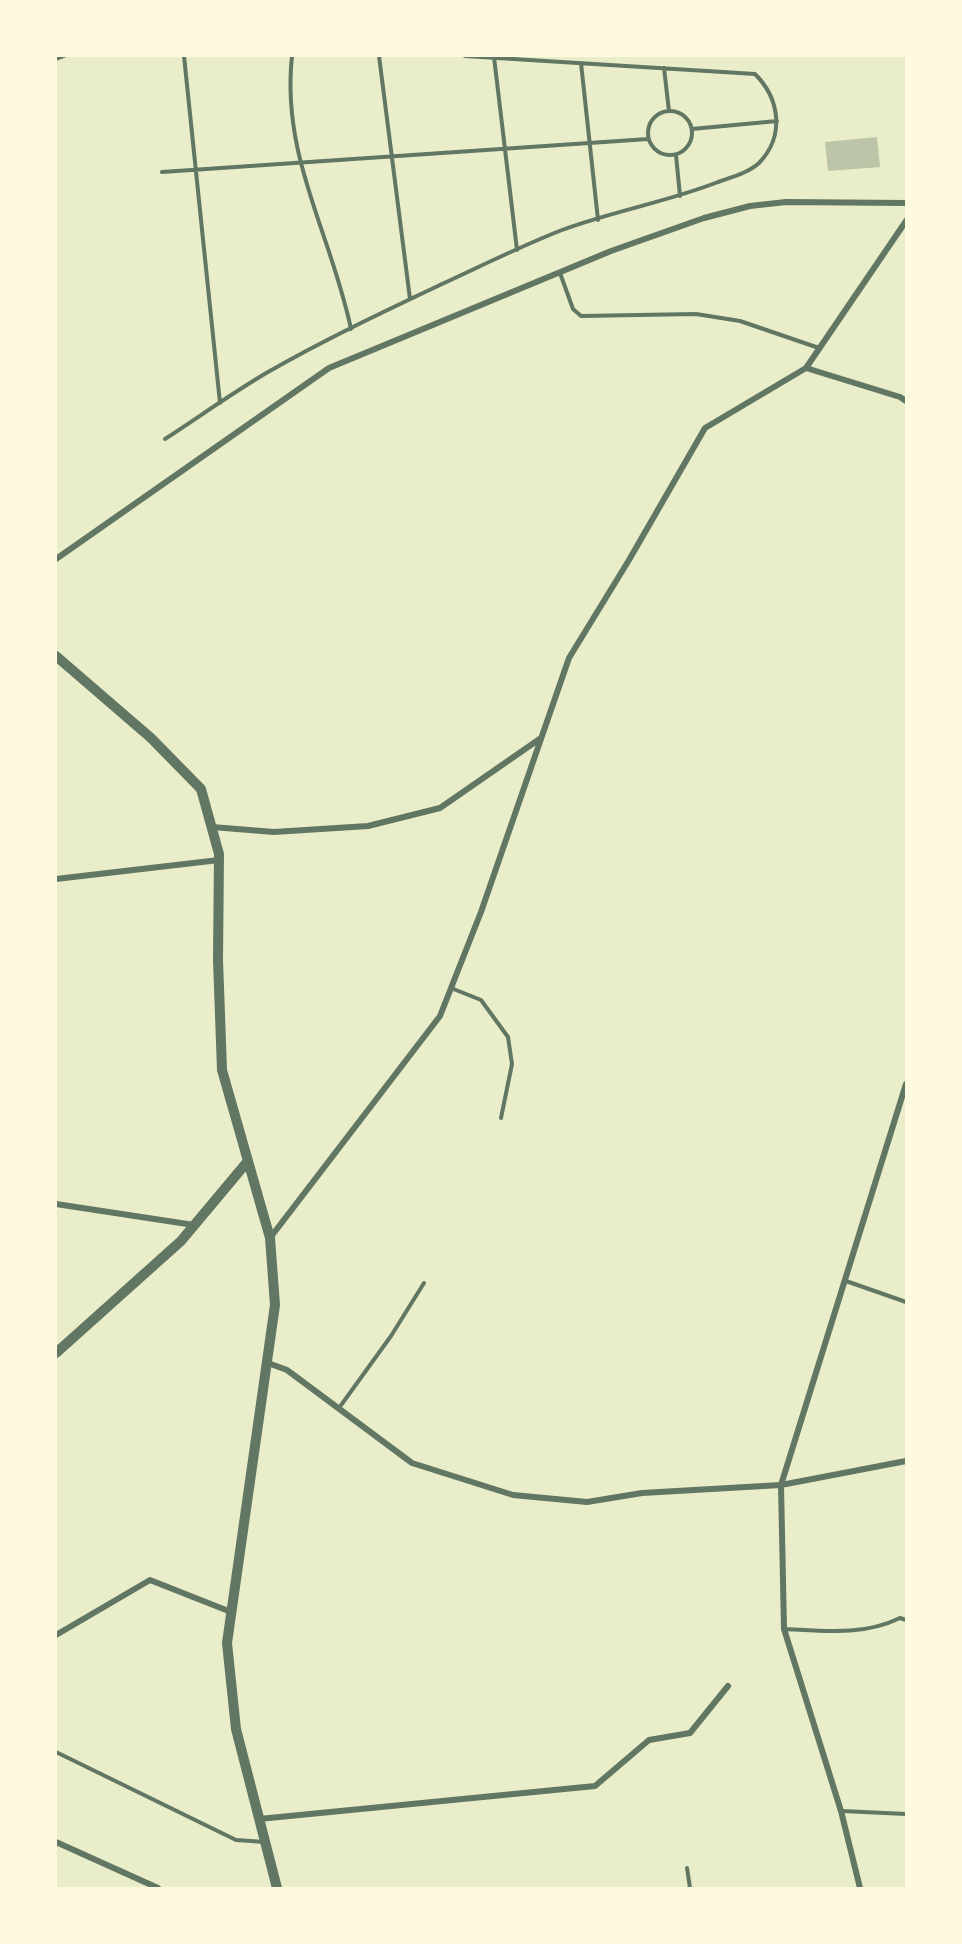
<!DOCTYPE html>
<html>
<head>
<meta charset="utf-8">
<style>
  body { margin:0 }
  #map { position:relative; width:962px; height:1944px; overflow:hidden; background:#e9edc9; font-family:Overpass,sans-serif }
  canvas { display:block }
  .frame { position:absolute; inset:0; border:57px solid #fefae0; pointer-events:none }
</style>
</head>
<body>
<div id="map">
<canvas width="962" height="1944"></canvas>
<div class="frame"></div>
</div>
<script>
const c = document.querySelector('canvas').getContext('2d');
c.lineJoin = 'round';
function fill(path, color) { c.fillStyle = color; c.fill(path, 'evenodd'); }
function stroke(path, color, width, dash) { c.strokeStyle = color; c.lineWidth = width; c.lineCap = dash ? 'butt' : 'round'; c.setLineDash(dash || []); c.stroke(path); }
fill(new Path2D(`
  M877 137 880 167 828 171 825 142Z`), '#bcc5a7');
stroke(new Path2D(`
  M184 56 220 403
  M292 56C281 157 331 233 351 329
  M379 56 410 299
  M494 57 517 250
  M56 59 64 56
  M581 63 598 220
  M664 68 669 111
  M648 133a22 22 0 1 1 44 0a22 22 0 1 1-44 0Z
  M692 129 777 121
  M676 155 680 196
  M162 172 648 139
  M560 273 573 309 581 316 696 314 740 321 819 348
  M165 439C199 417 232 393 268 372 324 340 383 312 442 284 481 266 521 246 562 230 613 211 667 202 718 182 732 177 748 173 759 163 785 136 780 99 755 74L465 56
  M451 988 481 1000 508 1037 512 1064 501 1118
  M846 1281 906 1302
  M339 1408 391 1336 424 1283
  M784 1629C825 1631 863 1636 900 1618L906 1620
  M56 1752 236 1840 265 1842
  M842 1811 906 1814
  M687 1868 690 1888`), '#617663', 4);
stroke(new Path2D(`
  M806 368 900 397 906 401
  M56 559 329 368 611 251 704 218 750 206 786 202 906 203
  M212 827 274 832 368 826 440 808 541 738
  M56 879 219 860
  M56 1204 194 1225
  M270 1238 440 1016 481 912 569 658 629 560 705 428 806 368 906 221
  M268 1363 287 1370 412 1463 513 1495 587 1502 642 1493 781 1485 906 1461
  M56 1635 150 1580 231 1612
  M259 1819 595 1786 649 1740 690 1733 728 1686
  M56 1842 158 1888
  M860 1888 841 1811 784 1629 781 1485 906 1084`), '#617663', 6);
stroke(new Path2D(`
  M56 656 151 738 201 789 219 854 218 960 222 1070 270 1238 275 1305 227 1643 236 1729 277 1888
  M56 1353 181 1241 248 1161`), '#617663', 10);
</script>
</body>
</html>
